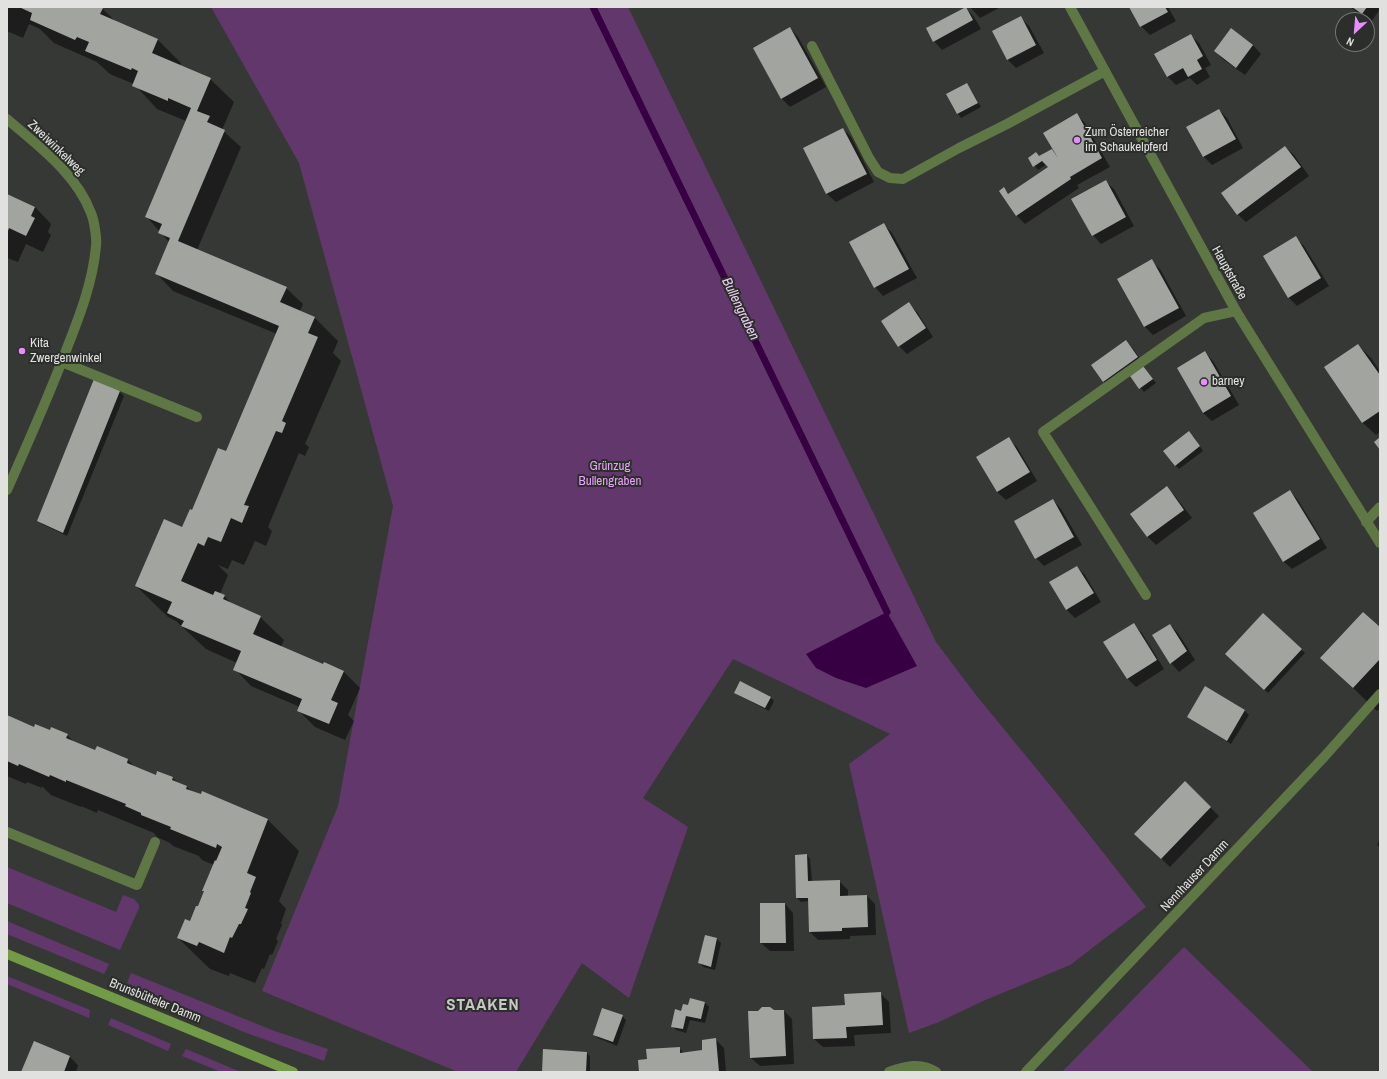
<!DOCTYPE html>
<html>
<head>
<meta charset="utf-8">
<style>
  body { margin:0 }
  #map { position:relative; width:1387px; height:1079px; overflow:hidden; background:#363835; font-family:"Archivo Narrow",sans-serif }
  canvas { display:block }
  .frame { position:absolute; inset:0; border:8px solid #e1e2e0; pointer-events:none }
  .north { position:absolute; left:1335px; top:12px; width:40px; height:40px; box-sizing:border-box; background:#2c2e2b; border:1px solid #747673; border-radius:50%; rotate:206deg; font-size:11px; font-weight:700; line-height:16px; text-align:center; color:#e1e2e0 }
  .north::after { content:''; display:block; margin:auto; width:14px; height:18px; background:#e98dfe; clip-path:polygon(50% 0,100% 100%,50% 72%,0 100%) }
</style>
</head>
<body>
<div id="map">
<canvas width="1387" height="1079"></canvas>
<div class="frame"></div>
<div class="north">N</div>
</div>
<script>
const c = document.querySelector('canvas').getContext('2d');
c.lineJoin = 'round';
function fill(path, color) { c.fillStyle = color; c.fill(path, 'evenodd'); }
function stroke(path, color, width, dash) { c.strokeStyle = color; c.lineWidth = width; c.lineCap = dash ? 'butt' : 'round'; c.setLineDash(dash || []); c.stroke(path); }
function write(font, color, halo, rows, align = 'center') {
  c.font = font + ' "Archivo Narrow",sans-serif'; c.lineWidth = 4; c.setLineDash([]); c.textBaseline = 'middle'; c.strokeStyle = halo; c.fillStyle = color; for (const [text, x, y, turn = 0] of rows) {
    c.save(); c.translate(x, y); c.rotate((+turn || 0) * Math.PI / 180); c.textAlign = isNaN(turn) ? turn : align; if (halo) c.strokeText(text, 0, 0); c.fillText(text, 0, 0); c.restore();
  }
}
fill(new Path2D(`
  M211 7H628L936 642 976 695 1058 795 1146 907 1070 965 983 1001 939 1022 909 1033 849 764 890 734 733 659 643 798 688 827 629 998 582 963 516 1072H458L262 991 338 806 393 506 299 163Z
  M7 867 116 912 123 895 134 899 139 905V908L120 950 7 903Z
  M7 921 109 964 104 974 7 934Z
  M1184 947 1313 1072H1062Z
  M131 973 272 1030 328 1049 324 1061 244 1032 127 983Z
  M7 976 90 1010 89 1018 7 984Z
  M111 1018 171 1044 168 1051 108 1025Z
  M186 1049 241 1072H221L182 1056Z`), '#62386c');
fill(new Path2D(`
  M887 612 917 666 866 688 836 678 816 668 806 654Z`), '#370042');
fill(new Path2D(`
  M7 7H99L102 8 116 22 158 40 181 63 180 66 210 79 234 102 222 130 241 147 197 250 286 288 303 304 300 311 315 318 338 341 333 353 341 361 305 444 309 447 305 456 299 453 268 527 272 531 266 546 255 541 244 565 232 560 228 569 218 565 228 575 220 594 224 596 233 605 260 617 284 640 281 647 324 665 343 671 360 688 348 715 354 721 345 740 315 727 298 710 300 707 251 686 235 669 237 663 206 649 176 621 168 617 136 586 182 528 226 453 277 334 173 291 157 274 169 242 146 216 186 121 157 109 134 84 110 74 97 62 54 43 40 29 29 24 23 38 7 31Z
  M970 7H1001L980 18Z
  M1130 7H1168L1176 21 1150 35 1141 26Z
  M1350 7H1380V9L1371 22Z
  M966 8 974 17 981 29 942 50 934 41Z
  M1020 17 1029 26 1044 53 1016 68 1008 60 993 32Z
  M790 28 798 37 826 87 790 107 782 99 754 48Z
  M1190 35 1199 43 1211 65 1205 68 1210 77 1197 85 1190 78 1176 85 1168 77 1155 54Z
  M1253 45 1261 54 1245 75 1224 60 1215 51Z
  M967 84 970 88 981 107 961 118 958 114Z
  M1219 110 1227 118 1243 148 1212 165 1204 157 1187 127Z
  M1077 115 1085 123 1110 167 1077 185 1079 188 1025 224 1017 216 1000 191 1004 189 1009 194 1049 168 1047 164 1038 170 1029 158 1043 161 1042 156 1054 149Z
  M843 129 851 137 874 182 836 202 827 194 804 149Z
  M1285 147 1294 155 1309 176 1246 222 1237 214Z
  M1105 181 1114 189 1134 226 1101 244 1093 235 1072 199Z
  M7 195 35 207 51 224 48 232 51 235 43 252 26 244 18 262 7 258Z
  M884 225 892 233 917 278 883 296 875 287Z
  M1296 238 1304 246 1329 286 1297 306 1289 298 1264 257Z
  M1151 261 1160 269 1186 316 1153 335 1145 327 1118 279Z
  M909 304 917 312 933 337 907 354 899 346Z
  M1126 341 1134 350 1145 366 1143 367 1156 383 1144 392 1131 376 1112 389 1103 381Z
  M1358 345 1371 358 1380 371V432L1376 435 1363 423 1326 367Z
  M1205 353 1213 361 1239 405 1212 421 1203 413Z
  M95 381 120 392 124 396 67 536 42 524 38 520Z
  M1193 436 1203 451 1179 469 1175 465Z
  M1009 439 1017 447 1037 481 1006 500 997 492Z
  M1167 488 1175 496 1192 518 1156 545 1148 537 1131 514Z
  M1290 491 1298 500 1327 548 1292 569 1283 561Z
  M1053 500 1061 509 1082 545 1044 566 1036 558Z
  M1077 567 1085 575 1101 602 1075 618 1067 610 1050 583Z
  M1263 614 1305 653 1268 693 1230 658Z
  M1133 624 1142 633 1164 669 1136 687 1127 678Z
  M1170 625 1178 633 1195 660 1179 672 1171 663 1153 635Z
  M1380 629V708L1377 711 1322 658Z
  M1206 688 1245 711 1249 715 1231 744 1192 720 1188 716Z
  M736 693 770 697 774 701 769 711 740 696Z
  M7 717 35 728 67 735 75 743 95 751 128 760 135 767 156 776 158 772 173 778 178 783 187 787 191 792 202 796 203 793 268 820 299 851 279 901 286 909 281 923 282 925 276 939 278 941 272 955 270 954 264 969 262 968 255 983 230 973 229 976 210 969 178 938 190 922 199 908 205 892 203 890 214 865 202 860 199 856 173 846 170 843 157 837 154 833 98 810 97 813 81 806V807L51 795 42 786V788L27 782 26 784 7 776Z
  M1185 783 1219 816 1170 867 1144 842Z
  M1380 838V848L1377 845Z
  M807 855 810 859 812 882 839 881 848 890V896H867L875 904 876 935 850 936V939L818 940 810 932 809 901 801 902 797 898Z
  M785 904 793 913 794 951H770L761 943Z
  M706 936 717 939 721 943 715 970 703 967 700 963Z
  M881 994 889 1002 891 1033 854 1035 855 1046 823 1047 814 1039 846 1006Z
  M705 1003 709 1007 705 1023 690 1020 686 1033 676 1030 672 1026 682 1012 689 1007Z
  M784 1011 792 1019 794 1064 760 1066 751 1058 759 1012Z
  M622 1016 626 1020 617 1046 598 1038 594 1034Z
  M715 1039 724 1048 726 1072H640L648 1060 679 1048 684 1053 703 1051Z
  M35 1043 70 1057 78 1065 76 1072H22Z
  M586 1052 590 1056V1072H543Z`), '#0007');
stroke(new Path2D(`
  M593 7 887 612`), '#370042', 7);
fill(new Path2D(`
  M19 7H102L103 8 100 14 158 39 152 53 211 78 197 111 210 116 207 122 225 130 178 241 287 287 280 302 315 317 308 333 318 337 282 421 286 423 282 433 276 431 244 505 249 506 242 523 231 518 221 542 208 537 204 546 198 543 181 581 213 595 215 591 225 595 223 599 261 616 253 634 323 664 324 662 344 671 331 700 338 703 329 724 297 711 302 699 233 670 241 651 181 626 184 621 167 613 172 602 135 586 164 519 182 527 190 509 192 510 218 448 226 451 279 326 155 274 170 238 158 233 162 224 145 217 191 108 168 98V101L132 86 138 71 132 68 131 70 85 51 89 42 77 37 75 40 30 20 32 13Z
  M966 7 973 20 933 42 926 28Z
  M1129 7H1165L1168 12 1140 27Z
  M1352 7H1367L1362 14Z
  M1021 16 1036 45 1007 60 992 31Z
  M790 27 818 78 781 99 753 48Z
  M1231 28 1253 45 1236 68 1214 51Z
  M1191 34 1203 56 1197 60 1202 69 1188 77 1183 68 1167 77 1154 54Z
  M967 83 978 103 957 114 946 94Z
  M1219 109 1236 139 1203 157 1186 127Z
  M1077 113 1102 158 1070 177 1071 179 1016 216 999 191 1004 187 1008 194 1048 167 1042 161 1033 167 1028 158 1036 152 1039 156 1052 149 1058 158 1043 133Z
  M843 128 867 174 826 194 803 148Z
  M1285 146 1301 167 1237 215 1221 193Z
  M1106 180 1126 217 1092 236 1071 199Z
  M7 194 35 207 31 216 35 218 26 236 9 228 7 234Z
  M884 223 909 269 874 288 849 242Z
  M1296 236 1321 278 1288 298 1263 256Z
  M1152 259 1179 308 1144 327 1117 279Z
  M909 302 926 328 898 347 881 321Z
  M1126 340 1138 357 1103 382 1091 365Z
  M1358 344 1380 375V411L1362 423 1324 367Z
  M1205 351 1231 396 1203 413 1177 368Z
  M1143 366 1153 379 1139 389 1130 376Z
  M94 379 120 391 63 533 37 521Z
  M1189 431 1200 446 1175 466 1163 451Z
  M1009 437 1030 472 997 492 976 457Z
  M1380 437V450L1374 442Z
  M1167 486 1184 510 1147 537 1130 514Z
  M1290 490 1320 539 1283 562 1253 513Z
  M1053 499 1074 537 1035 559 1014 521Z
  M1077 566 1094 593 1066 610 1049 582Z
  M1363 612 1380 627V659L1353 688 1320 658Z
  M1263 613 1302 649 1264 690 1225 654Z
  M1134 623 1157 660 1127 679 1103 642Z
  M1170 624 1187 651 1170 664 1152 635Z
  M740 681 771 697 765 708 734 693Z
  M1205 686 1245 710 1227 741 1187 717Z
  M7 715 34 727 35 724 50 730 51 727 68 734 66 738 95 750 97 746 128 759 127 763 156 775 157 771 173 777 172 780 187 786 186 789 201 794 202 791 268 819 247 873 256 877 250 892 251 893 245 908 248 909 241 924H239L232 938 230 937 224 953 199 942 197 946 177 938 185 919 190 921 196 906H198L204 891H202L215 860 216 861 222 847 217 844 216 848 170 829 171 827 141 815V813L125 806 126 804 66 780V782L50 775 49 777 19 764 18 766 7 761Z
  M1185 781 1211 807 1161 859 1134 834Z
  M807 854 808 881 840 880V896L867 895 868 927 842 928V931L809 932 808 898H796L795 855Z
  M760 903H785L786 943H760Z
  M705 935 717 938 711 967 698 963Z
  M881 992 883 1025 846 1027 847 1038 813 1039 812 1007 845 1005 844 994Z
  M690 998 705 1002 701 1019 686 1016 683 1029 671 1027 675 1009 681 1011 683 1004 688 1005Z
  M762 1007H770L774 1010H784L786 1056 750 1058 748 1011H758Z
  M602 1008 623 1015 613 1042 593 1035Z
  M716 1038 719 1072H639L638 1060 647 1059 646 1049 680 1047V1053L702 1050V1040Z
  M34 1041 70 1056 64 1072H21Z
  M543 1049 587 1052 586 1072H542Z`), '#a2a4a0');
stroke(new Path2D(`
  M812 46 869 158 878 172 890 178 903 179 959 148 1007 124 1105 71
  M62 362 197 417
  M1366 522 1380 507
  M1146 595 1043 432 1204 318 1236 311
  M7 832 137 885 155 842`), '#5e7744', 10);
stroke(new Path2D(`
  M1070 7 1236 311 1380 543
  M7 119C38 146 76 173 91 213 94 220 97 238 96 246 93 281 80 315 67 348 49 396 28 443 7 490
  M889 1072C905 1066 921 1062 936 1072
  M1026 1072 1324 757 1380 694`), '#5e7744', 10);
stroke(new Path2D(`
  M7 954 293 1072`), '#739a46', 10);
for (const [x, y, r, color] of [
  [1077,140,4,"#e98dfe"],
  [22,351,4,"#e98dfe"],
  [1204,382,4,"#e98dfe"]
]) { const dot = new Path2D(); dot.arc(x, y, r, 0, 2 * Math.PI); c.fillStyle = color; c.fill(dot); stroke(dot, '#2c2e2b', 1.5); }
write('13px', '#e1e2e0', '#2c2e2b', [
  ["Zum Österreicher",1085,133],
  ["im Schaukelpferd",1085,148],
  ["Kita",30,344],
  ["Zwergenwinkel",30,359],
  ["barney",1212,382]
], 'left');
write('13px', '#e1e2e0', '#2c2e2b', [
  ["Zweiwinkelweg",56,148,44],
  ["Hauptstraße",1229,273,61],
  ["Nennhauser Damm",1195,876,-47],
  ["Brunsbütteler Damm",155,1001,22]
]);
write('13px', '#eca1fe', '#2c2e2b', [
  ["Grünzug",610,467],
  ["Bullengraben",610,482]
]);
write('italic 14px', '#edcff4', '#2c2e2b', [
  ["Bullengraben",740,309,64]
]);
c.letterSpacing = '1px';
write('bold 17px', '#c7c9c5', '#2c2e2b', [
  ["STAAKEN",483,1005]
]);
c.letterSpacing = '0px';
</script>
</body>
</html>
